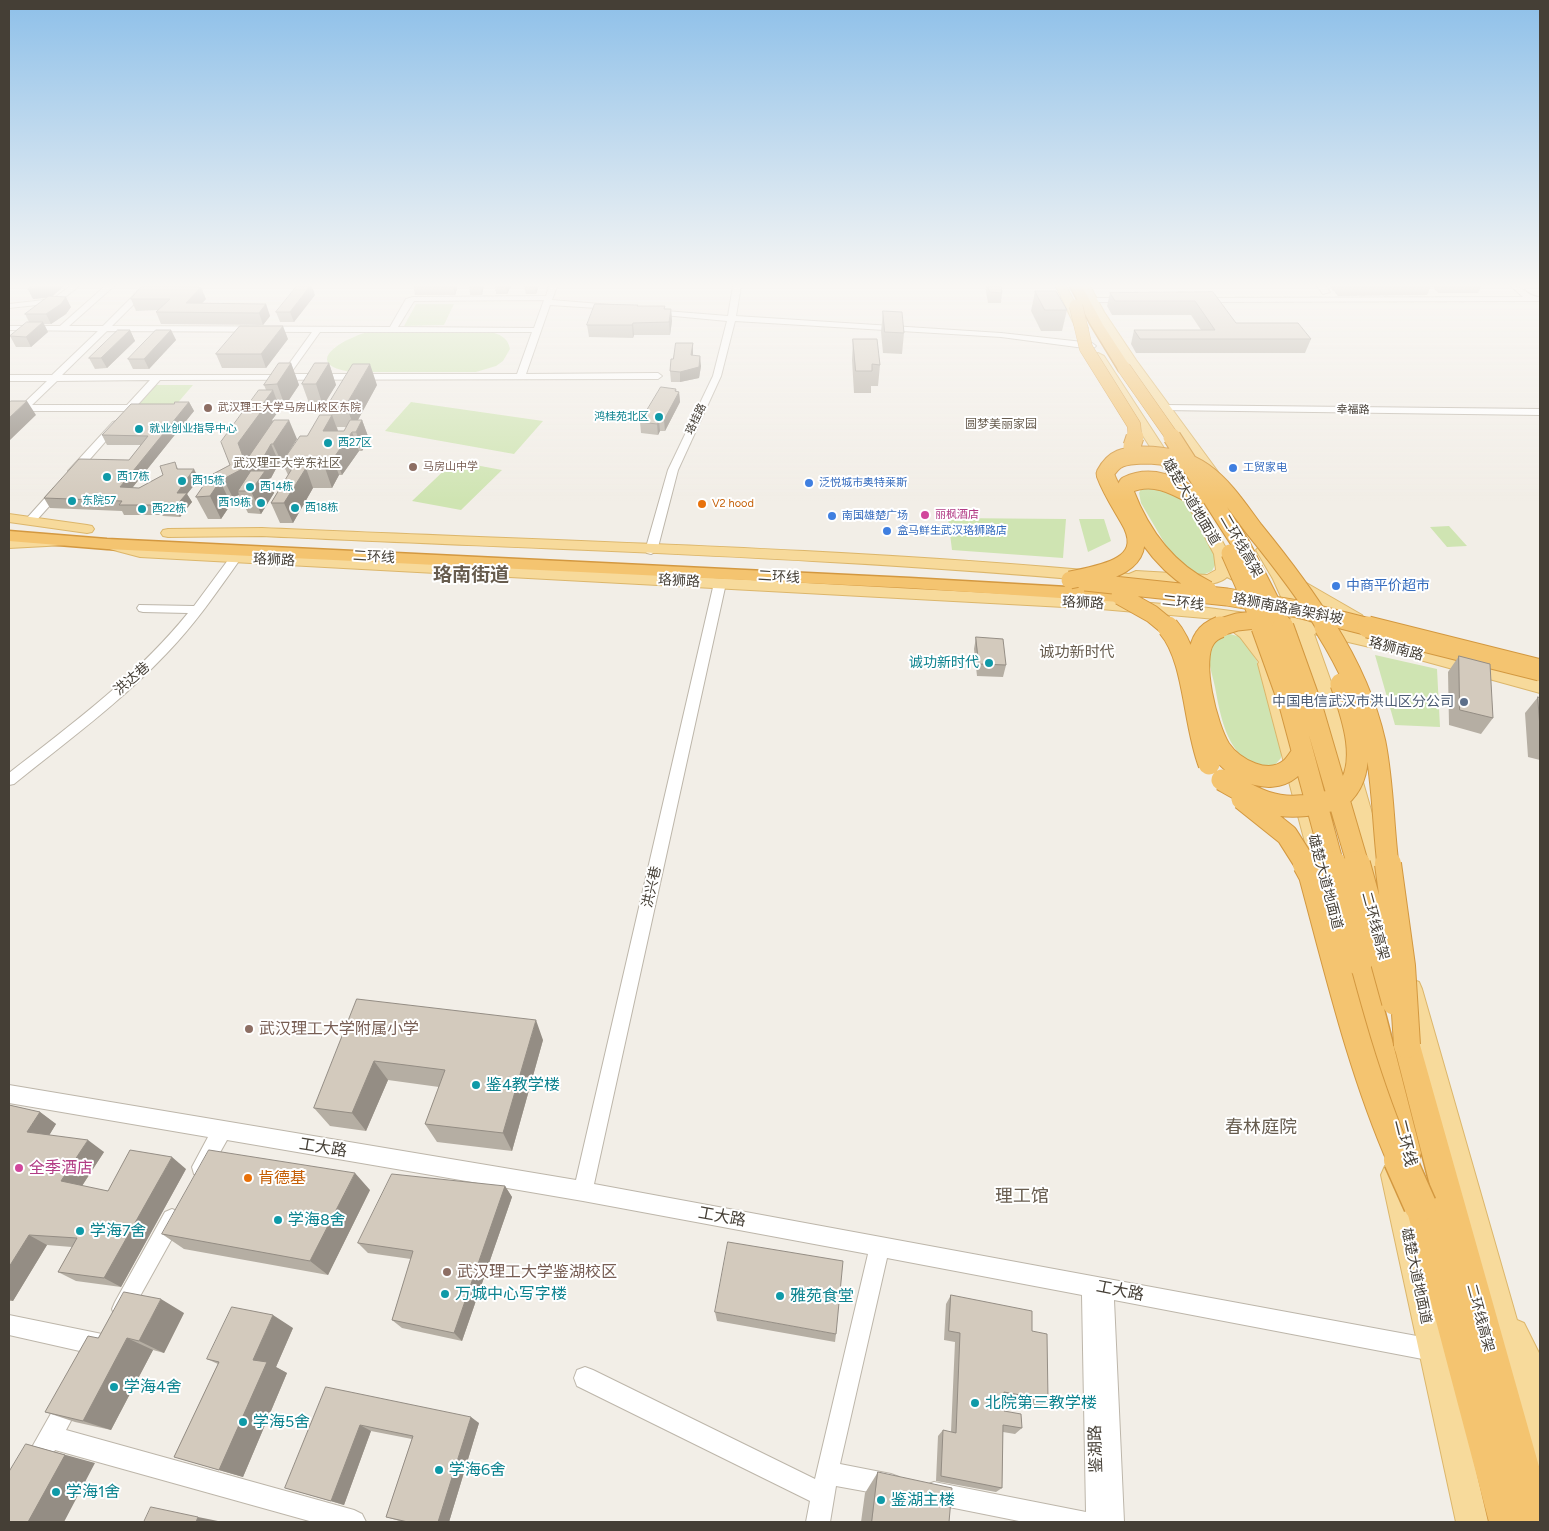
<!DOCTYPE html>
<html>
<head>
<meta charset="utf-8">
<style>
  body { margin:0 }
  #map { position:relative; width:1549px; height:1531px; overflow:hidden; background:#f2eee7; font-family:Figtree,sans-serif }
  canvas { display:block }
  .frame { position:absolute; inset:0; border:10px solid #453f36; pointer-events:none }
</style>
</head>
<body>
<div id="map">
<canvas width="1549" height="1531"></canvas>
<div class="frame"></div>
</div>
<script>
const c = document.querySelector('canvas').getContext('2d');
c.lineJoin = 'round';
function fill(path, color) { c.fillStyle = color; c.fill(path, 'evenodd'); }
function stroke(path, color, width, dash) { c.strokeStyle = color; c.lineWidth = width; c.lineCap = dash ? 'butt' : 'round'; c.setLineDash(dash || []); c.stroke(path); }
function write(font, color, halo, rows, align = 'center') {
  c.font = font + ' Figtree,"Noto Sans SC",sans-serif'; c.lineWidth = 4; c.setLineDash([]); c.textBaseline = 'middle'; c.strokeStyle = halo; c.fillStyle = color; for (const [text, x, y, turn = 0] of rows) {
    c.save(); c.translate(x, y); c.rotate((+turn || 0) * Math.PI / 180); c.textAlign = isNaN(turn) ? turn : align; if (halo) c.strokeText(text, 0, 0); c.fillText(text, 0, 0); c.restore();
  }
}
fill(new Path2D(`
  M416 304H454L444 325 404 326Z
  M372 331H488C499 334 508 337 510 349L503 361 496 366 476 372H352C297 364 347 336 372 331Z
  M156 385H193L175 406 138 405Z
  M411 402 543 421 514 454 385 431Z
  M454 461 502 470 461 510 412 501Z
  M1151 483 1181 497 1199 523 1214 551 1217 561 1212 571 1205 574H1197L1175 561 1141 503 1139 493 1143 485Z
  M948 518 1066 519 1063 558 952 550Z
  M1079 519H1104L1111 541 1088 552Z
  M1449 526 1467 546 1447 547 1430 527Z
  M1230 634 1241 637 1257 661 1273 709 1282 747 1281 758 1274 766C1230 770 1221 720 1215 687 1213 677 1209 666 1209 656 1209 651 1214 644 1216 639Z
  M1375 655 1437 669 1440 727 1395 725Z`), '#cfe4b2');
const minor = new Path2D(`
  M70 286H79L49 310 42 308 46 304 9 308V304L53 299Z
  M105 286H114L69 326H103L143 286H152L112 326 390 327 406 299 413 297 546 296 549 286H557L552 300 612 305 616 307 612 309 550 305 526 374 658 373 662 376 658 379 160 380 133 410 130 411H9V405H22L47 381H9V375H52L98 331 9 330V326H60ZM544 300 534 328 398 327 414 301ZM107 331 312 332 281 375H62ZM320 332H532L517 374H290ZM150 380 127 405H32L57 381Z
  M733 286H741L736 316 1001 333 1092 343 1096 346 1092 349 1001 337 735 321 721 376 678 470 657 551 651 554 647 553 645 551 668 470 713 376 727 321 653 314 649 312 653 310 728 316Z
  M1317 286H1325L1330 292 1323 294Z
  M1511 286C1525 286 1527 297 1540 297V301L1200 302 1196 300 1200 298 1523 297Z
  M1088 298H1126L1130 300 1126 302H1088Z
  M1165 405 1540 409V415L1162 410 1160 408Z
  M116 421 121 424 119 426 76 475H68V471L113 422Z
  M58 487 63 490 62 492 35 522H27L26 520 27 518 54 488Z
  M235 555 241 558C217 592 195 624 167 653 121 702 66 742 14 784L9 785V773C72 724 137 676 188 613L143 612 139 611 137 608 139 605 194 606 231 556Z
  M720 579 726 583 594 1184 1433 1339 1440 1343 1444 1350 1440 1357 1433 1361 1114 1300 1124 1522H1024L934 1504 926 1501 923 1493 926 1485 934 1482 1086 1512 1082 1295 887 1258 840 1464 891 1474 899 1477 902 1485 899 1493 891 1496 836 1486 830 1522H806L810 1501 577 1386 574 1378 577 1370 585 1367 593 1370 815 1479 868 1254 583 1201 227 1140 208 1174 201 1176 194 1174 192 1167 208 1137 9 1103V1085L576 1180 714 583Z
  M172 1209 179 1212 182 1219 179 1226 129 1316 122 1319 115 1316 112 1309 115 1302 165 1212Z
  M9 1315 102 1334 109 1338 113 1345 109 1352 102 1356 9 1335Z
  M70 1391 78 1394 81 1402 66 1430 354 1510 362 1514 366 1522H313L55 1450 43 1472 35 1475 27 1472 24 1464 27 1456 62 1394Z`);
const major = new Path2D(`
  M1056 286H1066L1088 328 1086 330H1078L1076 328Z
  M1080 286H1090L1104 312 1136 360 1224 480 1226 483 1224 486H1214C1168 420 1117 358 1080 286Z
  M1098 353 1104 356 1207 514 1241 575 1238 578 1233 580 1227 577C1214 590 1173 583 1155 582L1148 586C854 557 557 550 262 536L168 537 163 536 161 533 163 530 168 529 262 528C551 541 841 547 1129 574L1136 571 1207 575 1216 570 1214 554 1193 514 1092 356Z
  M9 514 87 525 92 526 94 529 92 532 87 533 9 522Z
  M60 538 65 539 67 542 65 545 9 548V540Z
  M107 540 140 547 1101 599 1201 607 1291 619 1273 579 1256 550 1259 547H1269L1290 582 1297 579 1303 581 1362 615 1364 619 1362 623 1356 624 1350 623 1294 589 1309 622 1391 641 1540 681V693L1391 652 1314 634 1347 727 1393 886 1390 892 1383 895 1376 892 1373 886 1329 727 1296 630 1241 622 1252 629 1273 658 1272 660 1337 888 1334 894 1327 897 1320 894 1317 888 1258 664 1259 662 1240 637 1216 619 1101 609 140 557 102 547 100 544 102 541Z
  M1411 979 1419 982 1422 989 1517 1320 1524 1323 1540 1355V1467L1529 1463 1525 1452 1400 989 1403 982Z
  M1394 1162 1403 1166 1407 1175 1488 1522H1456L1381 1175 1385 1166Z`);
const highway = new Path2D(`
  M1070 286H1082L1103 325 1131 368 1129 371H1119L1091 325Z
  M9 531 107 539 910 578 1120 590 1126 592 1129 596 1126 600 1120 602 910 588 107 549 9 541Z
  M1359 951 1368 954 1372 962 1421 1153 1417 1163 1407 1167 1397 1163 1393 1153 1346 962 1350 954Z
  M1407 1033 1416 1036 1420 1045 1540 1470V1522H1489L1402 1192 1407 1182 1417 1177 1427 1182 1432 1193 1394 1045 1398 1036Z`);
stroke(minor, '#bdb6aa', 2);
stroke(major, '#dcb66b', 2);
stroke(highway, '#d39840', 3);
fill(minor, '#fff');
fill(major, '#f7da9b');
fill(highway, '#f4c470');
const highwayBridgeFar4 = new Path2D(`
  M1076 306 1086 348 1134 425 1135 438
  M1124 368 1173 438`);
const highwayBridgeFar3 = new Path2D(`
  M1172 437 1242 546 1284 628
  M1132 446 1135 437
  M1197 498C1174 485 1152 473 1127 485L1125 492C1141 534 1167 570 1208 590
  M1230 553 1263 628
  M1070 580C1099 574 1151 567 1132 525 1123 508 1112 493 1105 474 1114 457 1124 456 1143 455 1164 455 1186 459 1204 472 1225 487 1239 509 1254 529 1280 561 1305 593 1326 628
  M1085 582 1227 597 1298 609 1373 628
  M1120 596 1152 614 1169 628
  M1218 628 1237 622 1274 618`);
const highwayBridgeFar2 = new Path2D(`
  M1168 627C1195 658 1193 723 1209 764
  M1220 627C1215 629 1208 633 1205 638 1189 660 1207 728 1220 749 1234 769 1268 787 1290 769 1295 765 1298 759 1302 754
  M1262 627 1290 705 1333 865
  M1283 627 1312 708 1358 865
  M1325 627C1347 662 1366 702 1375 743 1383 783 1383 824 1388 865
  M1368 627 1540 670
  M1222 780C1236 788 1251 797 1266 802 1284 808 1302 807 1319 803 1327 802 1337 800 1344 793 1370 766 1352 715 1341 684
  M1242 799 1287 835 1306 865`);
const highwayBridgeFar1 = new Path2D(`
  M1306 864 1312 875C1338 971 1361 1070 1401 1161
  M1333 864 1359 962
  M1357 864 1395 1002
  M1388 864 1402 966 1407 1045`);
const highwayBridge = new Path2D(`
  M1400 1160 1420 1205`);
stroke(highwayBridgeFar4, '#d39840', 14, []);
stroke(highwayBridgeFar3, '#d39840', 19, []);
stroke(highwayBridgeFar2, '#d39840', 23, []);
stroke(highwayBridgeFar1, '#d39840', 28, []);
stroke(highwayBridge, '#d39840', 35, []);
stroke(highwayBridgeFar4, '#f4c470', 13);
stroke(highwayBridgeFar3, '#f4c470', 17);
stroke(highwayBridgeFar2, '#f4c470', 21);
stroke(highwayBridgeFar1, '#f4c470', 26);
stroke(highwayBridge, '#f4c470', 32);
fill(new Path2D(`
  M32 286H64L52 297 71 307 66 314 51 324H44L48 332 31 347H16L10 336 29 322 25 314 47 298 33 299 28 289Z
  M413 286H458L455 295H415Z
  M469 286H484L482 295H470Z
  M495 286H511L507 294H496Z
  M524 286H539L536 294H526Z
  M985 286H1001L1002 293 1001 303H988Z
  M1329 286H1431L1427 295 1338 296Z
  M1432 286H1481L1478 293H1438Z
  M192 287 206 299 201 304H266L270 316 263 325 161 324 156 312 158 310 136 311 131 299Z
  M1035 291 1067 310 1062 331H1041L1031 311Z
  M1213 292 1236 323 1311 339 1305 353H1136L1131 344 1134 330H1201L1191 315H1112L1107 306 1110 293Z
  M315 295 294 322H280L276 312Z
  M638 306 671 309 672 321 670 335H634L633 338 589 337 587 325Z
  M883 311 904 333 902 354 883 353 881 332Z
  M130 330 135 341 107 368 95 369 89 358Z
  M171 330 176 340 149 369H133L128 359Z
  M288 339 266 368H222L216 354Z
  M853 339 880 365 878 386H871V393H854L852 360Z
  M693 343V356L701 366 699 378 680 382H671L670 371 673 359Z
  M291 363 299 385 285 406H279L280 409 272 420 297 439 286 456 307 436 332 415 328 405 377 385 358 420H362L369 439 362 451H359L342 475H339L332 488H313L293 523H280L271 503 288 475 282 462V463H279L271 478 268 479 274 493 261 514 248 513 239 495 236 496 234 500 227 496 231 504 221 519H208L196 497 216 481 213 474 230 465 266 390 264 385ZM337 427H346L344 431H338Z
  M329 363 336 385 323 406H310L302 384Z
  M676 391 679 392 680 402 665 431H660L658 435 641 433 640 422Z
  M189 402 194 411 132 488H139L163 475 175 462 178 469 199 479 187 494 192 502 180 517 163 516 162 515H124L122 511 50 508 44 498 129 460 141 445H107L102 435 174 404Z
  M976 637 1006 665 1003 677 977 676 974 649Z
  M1459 656 1493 718 1481 734 1449 725 1448 672Z
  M1538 697 1540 698V760L1528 757 1525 713Z
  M357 999 543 1040 512 1151 437 1142 425 1124 439 1087 388 1080 366 1131 330 1126 314 1108Z
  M9 1105 40 1112 56 1124 49 1135 104 1152 82 1186 108 1191 186 1169 121 1287 76 1281 58 1272 72 1247 47 1245 13 1301H9Z
  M505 1186 512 1197 462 1341 402 1328 392 1320 411 1259 368 1253 358 1243Z
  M370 1190 328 1275 184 1249 162 1234Z
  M951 1295 1032 1331 1048 1400 1040 1407 1004 1400V1411L1022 1428 1015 1434 1003 1432 1002 1488 996 1492 936 1481 938 1436 943 1430 951 1432 955 1342 944 1340 946 1304Z
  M715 1312 836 1334 835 1342 717 1321Z
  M184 1313 164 1353 153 1350 111 1430 75 1422 45 1412 98 1338Z
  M293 1328 276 1367 287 1373 243 1477 174 1457 218 1364 207 1359Z
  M326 1387 479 1423 449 1522H403L386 1517 412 1439 371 1431 344 1505 285 1488Z
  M878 1472 949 1522H861L865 1493Z`), '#b5aea3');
fill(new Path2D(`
  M47 286H64L51 297 33 299 28 289Z
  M310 286H312L315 295 294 322 290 312Z
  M453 286H458L455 295Z
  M480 286H484L482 295Z
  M506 286H511L507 294Z
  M535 286H539L536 294Z
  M201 287 206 299 193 313 186 303Z
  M66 297 71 307 66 314 51 324 46 314Z
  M266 304 270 316 263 325 259 313Z
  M671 309 672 321 670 335 669 322Z
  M43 322 48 332 31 347 26 337Z
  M633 323 634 335 633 338 632 325Z
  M283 326 288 339 266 368 261 354Z
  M130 330 135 341 107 368 101 358Z
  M171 330 176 340 149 369 144 359Z
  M693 343V353L691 366V355Z
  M700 356 701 366 699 378 680 382V372Z
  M291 363 299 385 285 406 277 384Z
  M329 363 336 385 323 406 316 384Z
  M370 364 377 385 354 427 346 405Z
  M676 389 677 396 679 392 680 402 665 431 664 420Z
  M273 390 280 409 272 420 274 424 271 444 279 463 271 478 268 479 274 493 261 514 251 491H238L239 495 236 496 234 500 224 480 238 443 262 405Z
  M27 401 36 415 9 441V418Z
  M189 402 194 411 125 497 120 487Z
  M332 415 339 434 323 431Z
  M289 420 297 439 282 463 273 444Z
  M362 420 369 439 362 451 356 432Z
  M659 420 660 431 658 435 657 424Z
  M352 432 359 451 342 475 335 456Z
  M332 456 339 475 332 488 325 468Z
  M306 468 313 488 293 523 284 503Z
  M194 469 199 479 187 494 192 502 180 517 175 507 177 493Z
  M220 481 231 504 221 519 210 496Z
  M536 1020 543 1040 512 1151 503 1133Z
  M374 1061 388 1080 366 1131 352 1113Z
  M40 1112 56 1124 44 1144 27 1132Z
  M88 1140 104 1152 78 1192 61 1181Z
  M172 1157 186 1169 121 1287 104 1278Z
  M355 1173 370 1190 328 1275 310 1261Z
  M505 1186 512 1197 462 1341 454 1333Z
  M29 1235 47 1245 13 1301 9 1299V1267Z
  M161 1299 184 1313 164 1353 139 1341Z
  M273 1315 293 1328 276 1367 287 1373 243 1477 219 1470 253 1360Z
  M127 1338 153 1350 111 1430 83 1421Z
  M471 1417 479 1423 449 1522H438Z
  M360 1425 371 1431 344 1505 331 1501Z
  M26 1444 95 1463 64 1522H28Z
  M198 1517 223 1522H196Z`), '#948d84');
const building = new Path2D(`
  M32 286H47L46 287 28 289Z
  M142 286 201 287 186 303 266 304 259 313 156 312 170 299H131Z
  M297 286H310L290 312H276Z
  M988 286H1001L1002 293 990 292Z
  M1035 291H1056L1067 310H1045Z
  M1213 292 1236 323H1298L1311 339H1140L1134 330H1215L1195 301H1115L1110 293Z
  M49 296 66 297 61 304 46 314H25Z
  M595 304 638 305 637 306H665L664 309H671L669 322 633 323 632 325H587Z
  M883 311 902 312 904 333 885 332Z
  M27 322H43L26 337 10 336Z
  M240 326H283L261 354H216Z
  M118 330H130L101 358H89Z
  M156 330H171L144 359H128Z
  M853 339H877L880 365 872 364V371H856Z
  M676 343H693L691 355 700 356 699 367 680 372 670 371 671 359H673Z
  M279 363H291L277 384 264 385Z
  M315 363H329L316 384H302Z
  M353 364H370L346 405H328Z
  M661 387 676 389 675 391 679 392 664 420H659L657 424 640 422Z
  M259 390H273L262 405H266L238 443 245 462 274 420H289L273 444H271L263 458 227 477 224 480 213 474 230 465 221 442Z
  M11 401H27L9 418V403Z
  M175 402H189L120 487 139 488 163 475 160 466 175 462 177 469H194L177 493H187L175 507H157L158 505H119L122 501 44 498 79 459 129 460 148 436 102 435 131 404H174Z
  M320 415H332L323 431H344L350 420H362L356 432H352L335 456H332L325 468H306L284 503H271L296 462H282L300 436H307Z
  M251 471H265L251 491H238Z
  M207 481H220L210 496 196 497Z
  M976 637 1003 639 1006 665 979 664Z
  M1459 656 1490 664 1493 718 1460 710Z
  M1538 697 1540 698V727Z
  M357 999 536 1020 503 1133 425 1124 445 1070 374 1061 352 1113 314 1108Z
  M9 1105 40 1112 27 1132 88 1140 61 1181 108 1191 130 1150 172 1157 104 1278 58 1272 77 1238 29 1235 9 1267Z
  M209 1150 355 1173 310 1261 162 1234Z
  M392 1174 505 1186 454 1333 392 1320 413 1251 358 1243Z
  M728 1242 843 1261 836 1334 715 1312Z
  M124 1292 161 1299 139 1341 127 1338 83 1421 45 1412 88 1336 98 1338Z
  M951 1295 1032 1311V1331L1047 1334 1048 1400 1004 1392V1411L1021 1414 1022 1428 1003 1425 1002 1488 941 1476 943 1430 956 1433 960 1333 949 1331Z
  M232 1307 273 1315 253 1360 267 1362 219 1470 174 1457 219 1362 207 1359Z
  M326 1387 471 1417 438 1522H408L386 1517 413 1436 360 1425 331 1501 285 1488Z
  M26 1444 65 1455 28 1522H9V1472Z
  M878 1472 952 1488 949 1522H872Z
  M151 1507 198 1517 196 1522H144Z`);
fill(building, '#d3cabd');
stroke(building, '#948d84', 1);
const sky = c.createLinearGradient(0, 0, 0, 501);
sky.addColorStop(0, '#8ec0e9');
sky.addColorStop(0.57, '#f9f7f4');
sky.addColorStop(1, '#f9f7f400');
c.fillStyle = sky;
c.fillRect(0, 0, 1549, 501);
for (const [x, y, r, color] of [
  [208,408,5,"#8d6e63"],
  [659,417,5,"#0f9aa8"],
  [139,429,5,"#0f9aa8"],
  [328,443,5,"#0f9aa8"],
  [413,467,5,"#8d6e63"],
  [1233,468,5,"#3f7fe0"],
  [107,477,5,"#0f9aa8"],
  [182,481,5,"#0f9aa8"],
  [809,483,5,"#3f7fe0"],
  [250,487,5,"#0f9aa8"],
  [72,501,5,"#0f9aa8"],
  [261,503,5,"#0f9aa8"],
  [702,504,5,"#e8710a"],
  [295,508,5,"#0f9aa8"],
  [142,509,5,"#0f9aa8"],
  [925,515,5,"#d1479c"],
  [832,516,5,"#3f7fe0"],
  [887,531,5,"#3f7fe0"],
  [1336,586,5,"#3f7fe0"],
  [989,663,5,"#0f9aa8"],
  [1464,702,5,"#5c6f8a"],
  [249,1029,5,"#8d6e63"],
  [476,1085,5,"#0f9aa8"],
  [19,1168,5,"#d1479c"],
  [248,1178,5,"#e8710a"],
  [278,1220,5,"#0f9aa8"],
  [80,1231,5,"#0f9aa8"],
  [447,1272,5,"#8d6e63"],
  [445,1294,5,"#0f9aa8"],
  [780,1296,5,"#0f9aa8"],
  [114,1387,5,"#0f9aa8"],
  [975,1403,5,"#0f9aa8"],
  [243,1422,5,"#0f9aa8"],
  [439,1470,5,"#0f9aa8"],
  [56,1492,5,"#0f9aa8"],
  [881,1500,5,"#0f9aa8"]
]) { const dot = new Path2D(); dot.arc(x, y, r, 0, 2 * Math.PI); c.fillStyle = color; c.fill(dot); stroke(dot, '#fff', 2); }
write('11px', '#785e54', '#fff', [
  ["武汉理工大学马房山校区东院",218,408],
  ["马房山中学",423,467]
], 'left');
write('11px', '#453f36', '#fff', [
  ["幸福路",1353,410,1],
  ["珞桂路",696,419,-64]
]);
write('11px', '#0d838f', '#fff', [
  ["鸿桂苑北区",649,417,"right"],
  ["就业创业指导中心",149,429],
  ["西27区",338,443],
  ["西17栋",117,477],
  ["西15栋",192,481],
  ["西14栋",260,487],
  ["东院57",82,501],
  ["西19栋",251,503,"right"],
  ["西18栋",305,508],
  ["西22栋",152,509]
], 'left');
write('11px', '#366cbe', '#fff', [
  ["工贸家电",1243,468],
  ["泛悦城市奥特莱斯",819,483],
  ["南国雄楚广场",842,516],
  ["盒马鲜生武汉珞狮路店",897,531]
], 'left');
write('11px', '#c56008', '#fff', [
  ["V2 hood",712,504]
], 'left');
write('11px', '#b23c85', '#fff', [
  ["丽枫酒店",935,515]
], 'left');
write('12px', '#675c4e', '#fff', [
  ["圆梦美丽家园",1001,424],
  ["武汉理工大学东社区",287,463]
]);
write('14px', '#453f36', '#fff', [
  ["雄楚大道地面道",1191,502,59],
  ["二环线高架",1241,546,60],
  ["二环线",374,557,3],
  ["珞狮路",274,560,3],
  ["二环线",779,577,3],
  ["珞狮路",679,581,3],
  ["珞狮路",1083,603,3],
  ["二环线",1183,603,7],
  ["珞狮南路高架斜坡",1288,609,11],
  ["珞狮南路",1396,649,15],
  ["洪达巷",132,679,-41],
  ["雄楚大道地面道",1325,882,75],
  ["洪兴巷",652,887,-77],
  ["二环线高架",1375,926,75],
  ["雄楚大道地面道",1416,1276,78],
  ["二环线高架",1480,1318,75]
]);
write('14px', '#366cbe', '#fff', [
  ["中商平价超市",1346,586]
], 'left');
write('14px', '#0d838f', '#fff', [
  ["诚功新时代",979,663]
], 'right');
write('14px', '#4e5e75', '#fff', [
  ["中国电信武汉市洪山区分公司",1454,702]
], 'right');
write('15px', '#675c4e', '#fff', [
  ["诚功新时代",1077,653]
]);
write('16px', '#785e54', '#fff', [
  ["武汉理工大学附属小学",259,1029],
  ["武汉理工大学鉴湖校区",457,1272]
], 'left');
write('16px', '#0d838f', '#fff', [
  ["鉴4教学楼",486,1085],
  ["学海8舍",288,1220],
  ["学海7舍",90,1231],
  ["万城中心写字楼",455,1294],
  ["雅苑食堂",790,1296],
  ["学海4舍",124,1387],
  ["北院第三教学楼",985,1403],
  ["学海5舍",253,1422],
  ["学海6舍",449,1470],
  ["学海1舍",66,1492],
  ["鉴湖主楼",891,1500]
], 'left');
write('16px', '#453f36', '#fff', [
  ["二环线",1405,1143,76],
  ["工大路",323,1148,9],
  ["工大路",722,1217,10],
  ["工大路",1120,1291,11],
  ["鉴湖路",1096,1449,-92]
]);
write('16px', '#b23c85', '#fff', [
  ["全季酒店",29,1168]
], 'left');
write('16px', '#c56008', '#fff', [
  ["肯德基",258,1178]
], 'left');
write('18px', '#675c4e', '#fff', [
  ["春林庭院",1261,1128],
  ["理工馆",1022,1197]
]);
write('bold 19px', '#675c4e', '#fff', [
  ["珞南街道",471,575]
]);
</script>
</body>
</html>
